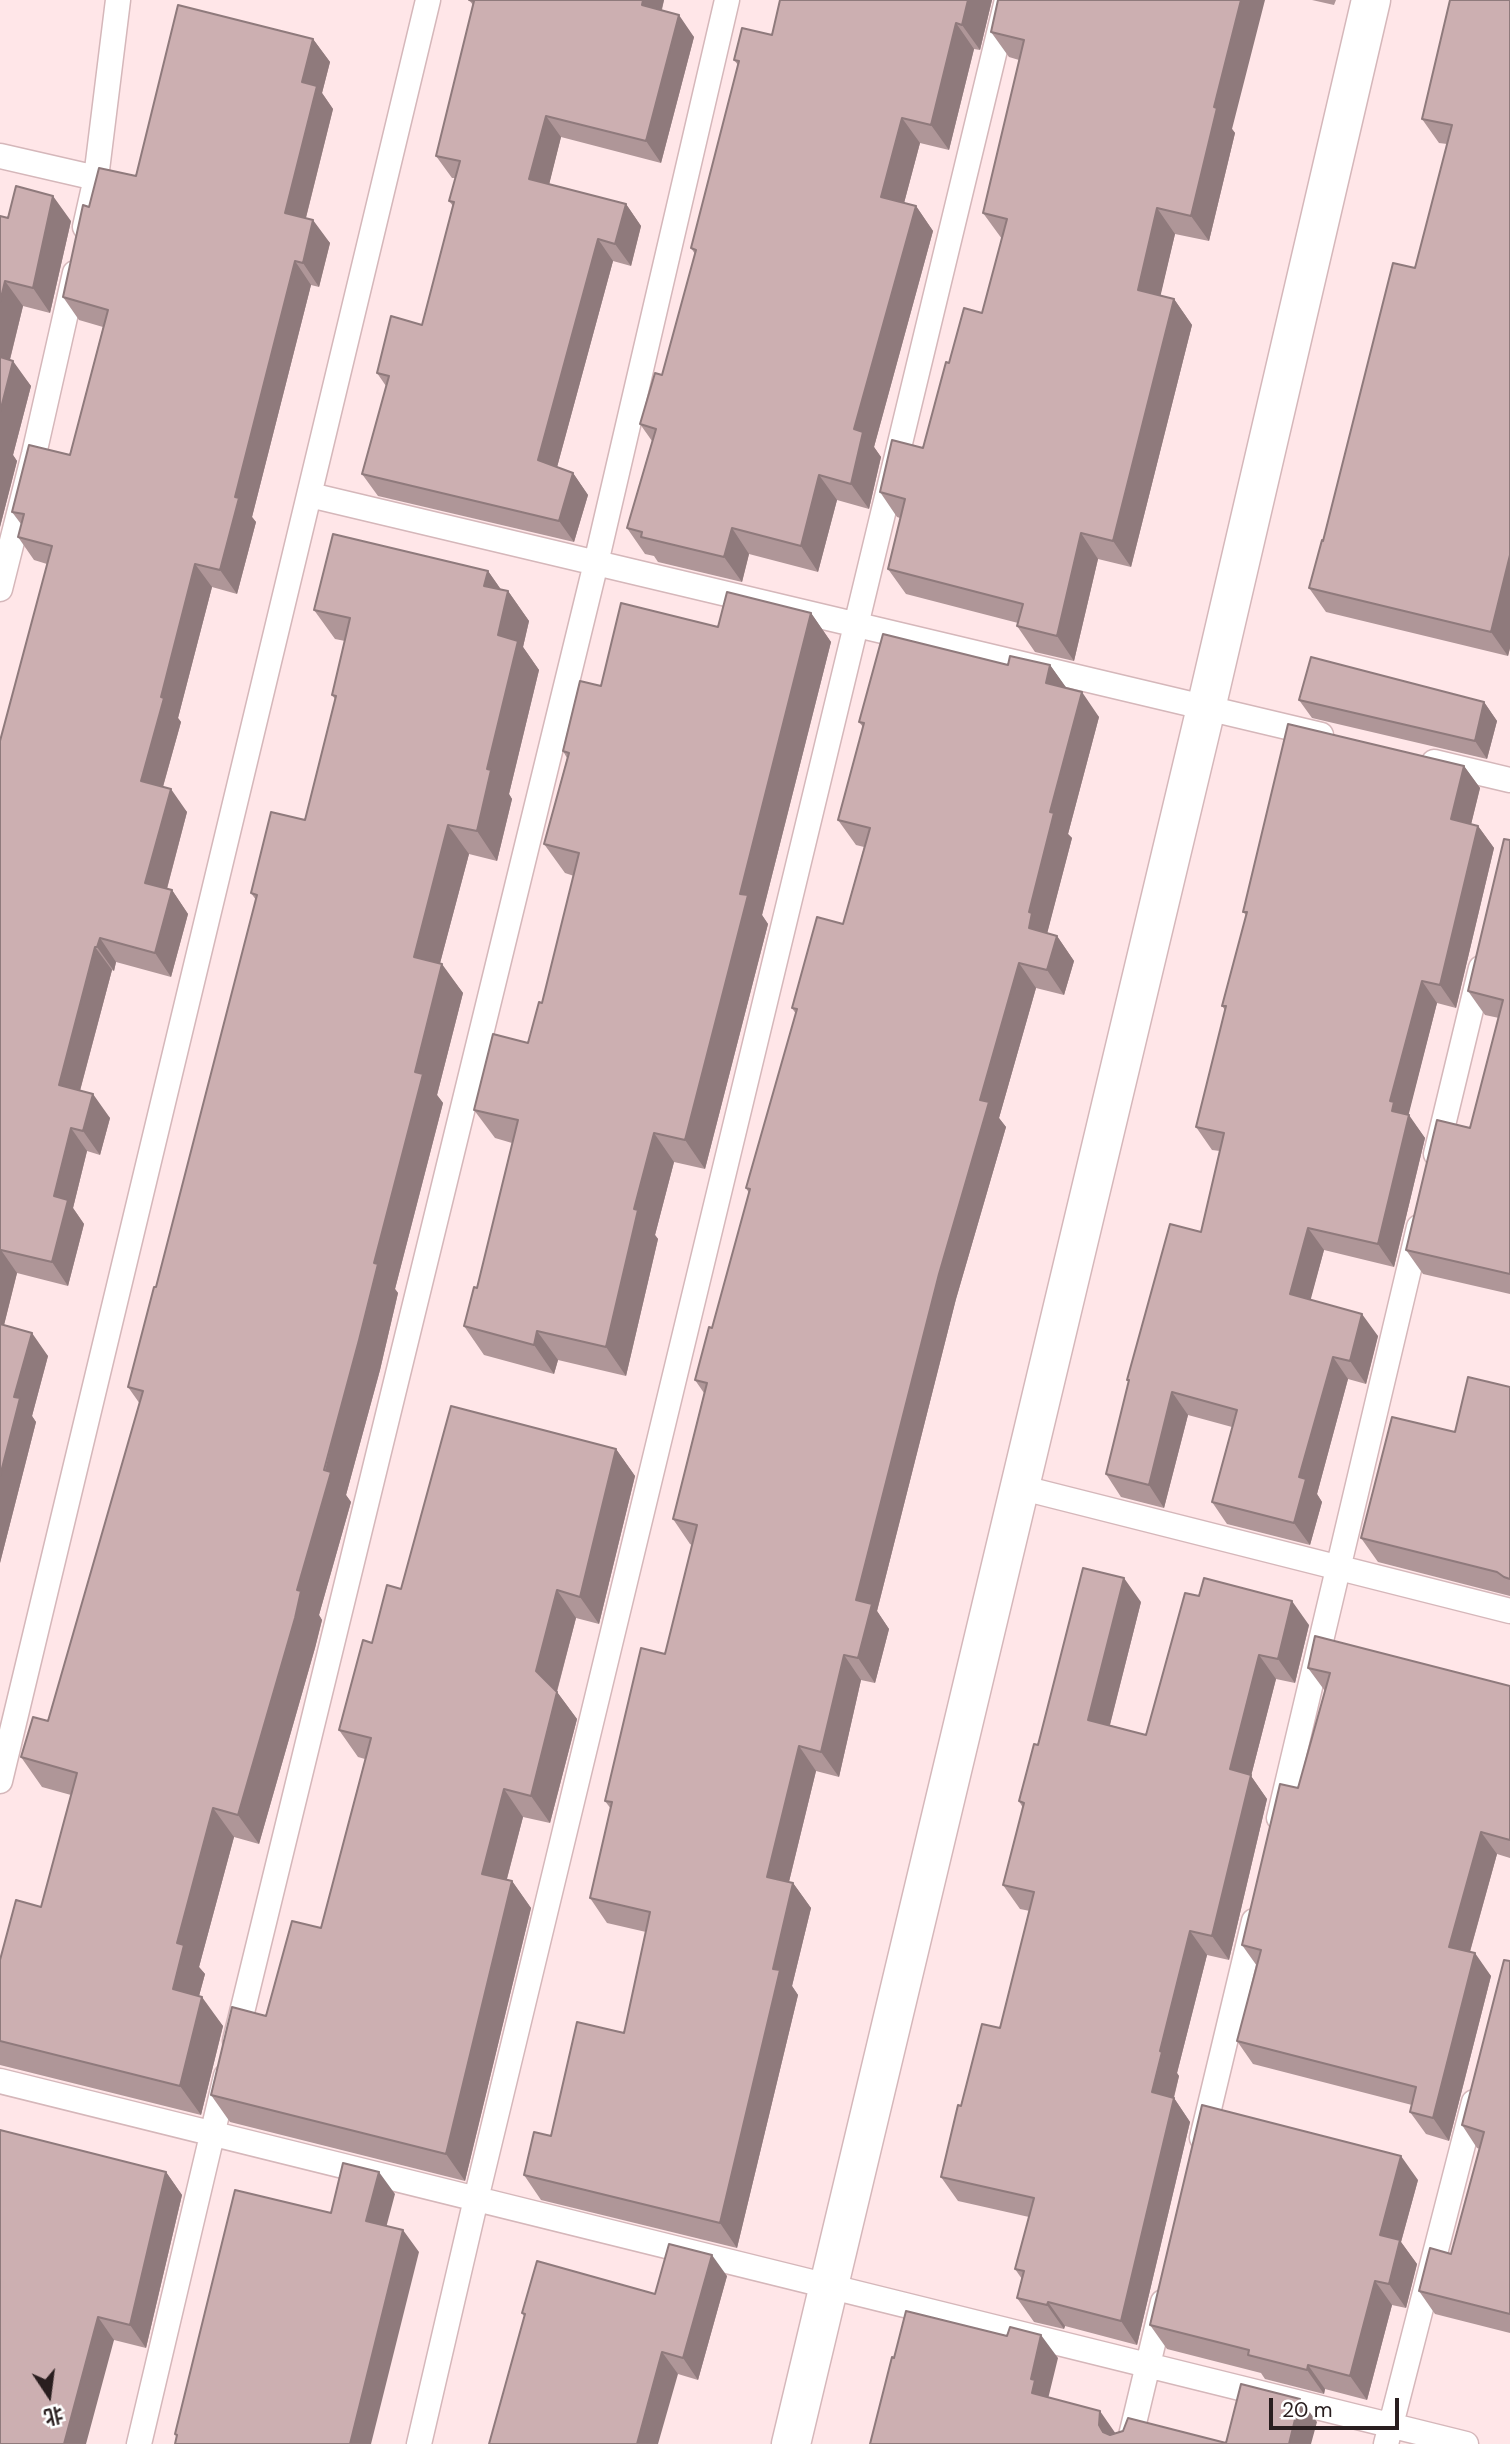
<!DOCTYPE html>
<html>
<head>
<meta charset="utf-8">
<style>
  body { margin:0 }
  #map { position:relative; width:1510px; height:2444px; overflow:hidden; background:#ffe6e8; font-family:"DM Sans","Noto Sans SC",sans-serif }
  canvas { display:block }
  .north { position:absolute; left:14px; top:2360px; width:70px; height:70px; -webkit-text-stroke:5px #fff; paint-order:stroke; rotate:167deg; font-size:19px; font-weight:700; line-height:28px; text-align:center; color:#291e1f }
  .north::after { content:''; display:block; margin:auto; width:24px; height:32px; background:#291e1f; clip-path:polygon(50% 0,100% 100%,50% 72%,0 100%) }
  .scale { position:absolute; left:1269px; top:2398px; width:130px; height:32px; box-sizing:border-box; border:4px solid #291e1f; border-top:0; padding-left:9px; font-size:21px; line-height:24px; white-space:nowrap; color:#291e1f; -webkit-text-stroke:5px #fff; paint-order:stroke }
</style>
</head>
<body>
<div id="map">
<canvas width="1510" height="2444"></canvas>
<div class="north">北</div>
<div class="scale">20 m</div>
</div>
<script>
const c = document.querySelector('canvas').getContext('2d');
c.lineJoin = 'round';
function stroke(path, color, width, dash) { c.strokeStyle = color; c.lineWidth = width; c.lineCap = dash ? 'butt' : 'round'; c.setLineDash(dash || []); c.stroke(path); }
function fill(path, color) { c.fillStyle = color; c.fill(path, 'evenodd'); }
const service = new Path2D(`
  M0 156 96 178
  M85 227 96 178 118 0
  M310 495 1321 735
  M0 589 34 454 75 273
  M1434 762 1510 780
  M1436 1154 1481 968
  M1019 1487 1510 1611
  M0 1781 428 0
  M1279 1818 1419 1227
  M235 2041 596 563 727 0
  M0 2081 1466 2444
  M1202 2138 1254 1921
  M139 2444 226 2076
  M419 2444 476 2199 1007 0
  M1129 2444 1163 2302
  M1386 2444 1474 2102`);
const minor = new Path2D(`
  M791 2444 1206 708 1371 0`);
stroke(service, '#d5b7ba', 27);
stroke(minor, '#d5b7ba', 41);
stroke(service, '#fff', 24);
stroke(minor, '#fff', 38);
fill(new Path2D(`
  M469 0H664L662 10 694 37 661 163 561 137 549 184 626 204 641 226 631 266 613 261 557 467 573 473 588 495 574 542 378 496 362 474 386 386 377 373 422 325 453 206 449 201 455 178H452L436 156 473 5Z
  M780 0H992L980 50 974 49 949 150 920 143 904 203 916 206 933 231 874 447 881 457 869 509 837 500 818 572 749 554 742 582 658 562 654 556 645 554 627 528 652 441 640 424 662 375 695 254 691 248 738 65 734 60 772 35Z
  M998 0 1232 129 1235 133 1209 241 1175 234 1160 296 1174 299 1192 325 1131 567 1098 559 1074 661 1035 652 1017 626 1018 623 906 594 888 569 900 518 897 517 880 492 923 448 949 363 982 313 1002 239 983 213 1019 60 1009 57 991 32Z
  M1312 0H1336L1334 5Z
  M1510 0V648L1508 656 1326 612 1309 588 1323 541 1415 268 1447 144 1439 143 1422 119Z
  M313 39 330 62 322 93 333 109 306 218 330 243 319 287 311 285 252 517 256 522 237 594 212 587 178 718 181 722 163 787 187 812 167 889 172 890 188 914 171 977 116 962 114 971 112 970 80 1091 110 1118 100 1155 87 1151 73 1208 84 1224 68 1286 17 1273 4 1325 48 1356 32 1416 36 1422 0 1563V741L47 564 34 560 18 537 21 524 12 512 70 455 103 327 79 320 63 297 89 207 136 176Z
  M0 216 8 218 71 221 50 313 23 306 10 360 31 386 13 455 17 461 0 527Z
  M488 571 501 590 508 591 529 621 523 647 539 670 509 794 512 799 497 861 469 854 440 963 463 993 437 1095 443 1103 395 1289 398 1293 380 1370 346 1495 351 1502 319 1615 322 1620 315 1648 259 1844 234 1837 199 1967 205 1974 199 1996 223 2026 201 2115 0 2065V1960L41 1907 71 1795 42 1787 21 1757 48 1721 140 1404 128 1387 156 1287 256 900 251 893 305 820 335 699 332 695 345 641 335 639 314 610Z
  M811 613 831 642 762 915 768 924 705 1169 674 1162 655 1235 658 1239 626 1376 558 1360 554 1374 484 1355 464 1326 477 1288 512 1143 495 1138 474 1110 528 1043 542 1003 574 876 565 873 544 844 567 758 563 751 601 686 718 627Z
  M1008 665H1050L1066 688 1099 717 1068 834 1072 838 1047 933 1057 936 1074 961 1064 995 1036 988 999 1118 1006 1127 956 1299 877 1611 889 1629 875 1683 861 1680 839 1777 816 1771 789 1882 793 1883 811 1908 792 1986 798 1995 737 2248 541 2200 524 2175 624 2033 646 1932 607 1923 590 1898 611 1809 605 1801 665 1654 692 1545 690 1544 673 1519 704 1393 695 1380 712 1328 749 1193 746 1188 796 1014 792 1008 843 924 864 847 856 845 838 820 863 727 859 722Z
  M1299 700 1484 702 1497 721 1487 759 1312 718Z
  M1464 766 1480 788 1471 824 1478 826 1494 848 1456 1008 1437 1003 1408 1115 1425 1138 1394 1267 1324 1250 1310 1300 1378 1336 1366 1384 1348 1379 1317 1494 1322 1502 1310 1545 1227 1524 1212 1502 1232 1427 1188 1415 1164 1508 1121 1497 1106 1474 1129 1383 1127 1380 1201 1232 1220 1151 1212 1150 1196 1127 1225 1010 1222 1006 1246 915 1243 912Z
  M1510 840V1294L1423 1274 1406 1250 1470 1128 1499 1018 1485 1015 1468 991Z
  M1510 1387V1596L1378 1562 1361 1538 1455 1432Z
  M616 1449 635 1476 599 1624 576 1618 557 1692 577 1719 550 1823 523 1817 507 1879 512 1881 531 1908 465 2181 230 2122 211 2095 266 2016 321 1928 365 1759 358 1757 339 1730 372 1643 401 1589Z
  M1185 1593 1309 1625 1295 1683 1276 1679 1251 1776 1267 1799 1229 1960 1207 1955 1177 2073 1179 2076 1174 2098 1190 2122 1137 2345 1065 2326 1064 2329 1034 2322 1017 2298 1022 2279 1015 2269 1029 2217 958 2201 941 2177 961 2106 1000 2028 1030 1911 1020 1909 1003 1885 1023 1808 1019 1801 1038 1745 1141 1602 1110 1725 1146 1735Z
  M1308 1668 1510 1686V1858L1497 1854 1470 1952 1491 1976 1449 2141 1426 2134 1410 2112 1412 2105 1253 2064 1237 2041 1257 1966 1242 1945 1298 1788 1325 1691Z
  M1510 1961V2333L1435 2314 1419 2291 1451 2254 1480 2149 1477 2148 1462 2125Z
  M166 2172 182 2195 146 2348 114 2340 0 2444Z
  M1418 2180 1401 2242 1417 2264 1406 2308 1392 2305 1367 2400 1325 2389 1324 2394 1265 2379 1261 2373 1167 2349 1150 2325Z
  M727 2276 698 2380 678 2374 524 2316 522 2313 655 2294Z`), '#af9698');
fill(new Path2D(`
  M643 0H664L657 27 642 5Z
  M968 0H992L980 50 962 25Z
  M1241 0H1265L1232 129 1235 133 1209 241 1191 216 1214 107Z
  M679 15 694 37 661 163 646 141Z
  M956 23 974 49 949 150 931 125Z
  M313 39 330 62 322 93 333 109 301 237 285 213 302 82Z
  M546 116 561 137 545 201 529 179Z
  M902 118 920 143 899 222 881 197Z
  M53 196 71 221 50 313 33 288Z
  M626 204 641 226 631 266 615 244Z
  M916 206 933 231 874 447 881 457 869 509 851 484 854 429Z
  M1157 208 1175 234 1156 315 1138 290Z
  M313 220 330 243 319 287 303 263Z
  M598 239 613 261 553 482 538 460Z
  M295 261 311 285 252 517 256 522 237 594 220 570 235 497Z
  M5 281 23 306 5 379 0 373V302Z
  M1174 299 1192 325 1131 567 1113 541Z
  M13 361 31 386 13 455 17 461 0 527V412Z
  M573 473 588 495 574 542 559 521Z
  M819 475 837 500 818 572 801 546Z
  M732 528 749 554 742 582 724 557Z
  M1081 533 1098 559 1074 661 1057 636Z
  M1510 555V648L1508 656 1491 632Z
  M195 564 212 587 178 718 181 722 158 804 141 781 161 697Z
  M488 571 507 598 508 591 529 621 523 647 539 670 509 794 512 799 497 861 477 831 487 769 498 635 484 586Z
  M811 613 831 642 762 915 768 924 705 1169 685 1140 740 894Z
  M1050 665 1068 690 1046 683Z
  M1082 692 1099 717 1068 834 1072 838 1047 934 1029 928V912L1050 812Z
  M1484 702 1497 721 1487 759 1475 741Z
  M1464 766 1480 788 1467 841 1451 819Z
  M171 789 187 812 162 907 145 883Z
  M448 825 469 854 434 986 414 957Z
  M1478 826 1494 848 1456 1008 1440 985Z
  M172 890 188 914 171 977 155 953Z
  M1057 936 1074 961 1064 995 1047 970Z
  M100 938 116 962 114 971 97 947Z
  M95 947 112 970 75 1109 59 1085Z
  M1019 963 1036 988 999 1118 1006 1127 956 1299 877 1611 889 1629 875 1683 858 1658 856 1600 980 1100Z
  M442 964 463 993 437 1095 443 1103 395 1289 398 1293 380 1370 346 1495 351 1502 319 1615 322 1620 315 1648 259 1844 238 1815 297 1590 374 1263 415 1072Z
  M1422 981 1437 1003 1407 1121 1409 1115 1425 1138 1394 1267 1378 1244 1392 1111 1390 1101Z
  M93 1094 110 1118 100 1155 83 1131Z
  M71 1128 87 1151 73 1208 84 1224 68 1286 52 1262 54 1196Z
  M654 1133 674 1162 655 1235 658 1239 626 1376 606 1347 634 1209Z
  M1308 1228 1324 1250 1306 1317 1290 1294Z
  M1 1250 17 1273 0 1341V1252Z
  M1362 1314 1378 1336 1366 1384 1350 1361Z
  M537 1331 558 1360 554 1374 534 1345Z
  M32 1333 48 1356 32 1416 36 1422 0 1563V1476L14 1397Z
  M1333 1357 1348 1379 1317 1494 1322 1502 1310 1545 1294 1523 1299 1477Z
  M1172 1392 1188 1415 1164 1508 1149 1485Z
  M616 1449 635 1476 599 1624 580 1597Z
  M1124 1578 1141 1602 1105 1744 1088 1720Z
  M557 1590 576 1618 555 1698 536 1671Z
  M1292 1601 1309 1625 1295 1683 1278 1659Z
  M844 1655 861 1680 839 1777 821 1752Z
  M1259 1655 1276 1679 1251 1776 1267 1799 1229 1960 1212 1936 1230 1769Z
  M557 1692 577 1719 550 1823 531 1796Z
  M799 1746 816 1771 784 1902 767 1877Z
  M504 1789 523 1817 501 1901 482 1874Z
  M213 1808 234 1837 199 1967 205 1974 193 2018 173 1989 177 1943Z
  M1481 1832 1497 1854 1465 1969 1449 1947Z
  M512 1881 531 1908 465 2181 446 2154Z
  M793 1883 811 1908 792 1986 798 1995 737 2248 720 2223 773 1969Z
  M1190 1931 1207 1955 1177 2073 1179 2076 1169 2116 1152 2092 1160 2051Z
  M1475 1953 1491 1976 1449 2141 1433 2118Z
  M202 1997 223 2026 201 2115 180 2086Z
  M1174 2098 1190 2122 1137 2345 1121 2321Z
  M1401 2156 1418 2180 1401 2242 1417 2264 1406 2308 1389 2284 1380 2235Z
  M166 2172 182 2195 146 2348 130 2325Z
  M379 2172 395 2194 382 2243 366 2221Z
  M403 2230 419 2252 371 2444H350Z
  M712 2255 727 2276 698 2380 683 2358Z
  M1375 2281 1392 2305 1367 2400 1350 2376Z
  M1048 2302 1065 2326 1064 2329 1047 2305Z
  M98 2317 114 2340 86 2444H64Z
  M1041 2335 1058 2358 1048 2399 1032 2393 1031 2379Z
  M662 2352 678 2374 658 2444H637Z
  M1308 2365 1325 2389 1324 2394 1307 2370Z
  M1300 2399 1317 2422 1311 2444H1289Z
  M1100 2411 1116 2434 1111 2444 1099 2425Z`), '#8f7a7c');
const building = new Path2D(`
  M469 0H643L642 5 679 15 646 141 546 116 529 179 626 204 615 244 598 239 538 460 573 473 559 521 362 474 389 376 377 373 391 316 422 325 454 202 449 201 460 161 436 156 474 1Z
  M780 0H968L962 25 956 23 931 125 902 118 881 197 916 206 854 429 863 432 851 484 819 475 801 546 732 528 724 557 641 537 642 532 627 528 656 429 640 424 655 373 662 375 696 250 691 248 739 61 734 60 742 28 772 35Z
  M998 0H1241L1214 107 1217 108 1191 216 1157 208 1138 290 1174 299 1113 541 1081 533 1057 636 1017 626 1023 604 888 569 905 499 880 492 892 440 923 448 946 362 949 363 964 308 982 313 1007 219 983 213 1024 40 991 32Z
  M1450 0H1510V555L1491 632 1309 588 1322 540 1323 541 1393 263 1415 268 1452 125 1422 119Z
  M178 5 313 39 302 82 317 86 285 213 313 220 303 263 295 261 235 497 239 498 220 570 195 564 161 697 164 698 141 781 171 789 145 883 172 890 155 953 100 938 97 947H95L59 1085 93 1094 83 1131 71 1128 54 1196 68 1200 52 1262 1 1250 0 1252V741L52 546 18 537 24 514 12 512 29 445 70 455 108 310 63 297 83 205 89 207 99 168 136 176Z
  M16 186 53 196 33 288 5 281 0 302V216L8 218Z
  M0 357 13 361 0 412Z
  M333 534 488 571 484 586 508 591 498 635 518 641 487 769 491 770 477 831 448 825 414 957 442 964 415 1072 423 1074 374 1263 378 1264 359 1340 324 1470 331 1472 297 1590 301 1591 295 1618 238 1815 213 1808 177 1943 184 1945 173 1989 202 1997 180 2086 0 2041V1960L16 1900 41 1907 77 1773 21 1757 33 1717 48 1721 143 1391 128 1387 154 1287H156L257 895 251 893 271 812 305 820 336 696 332 695 350 618 314 610Z
  M727 592 811 613 740 894 748 895 685 1140 654 1133 634 1209 638 1210 606 1347 537 1331 534 1345 464 1326 474 1287 477 1288 518 1120 474 1110 493 1034 528 1043 539 1002 542 1003 579 853 544 844 569 753 563 751 580 681 601 686 621 603 718 627Z
  M883 634 1008 665 1010 656 1050 665 1046 683 1082 692 1050 812 1054 813 1029 912 1032 913 1029 928 1057 936 1047 970 1019 963 980 1100 989 1102 939 1274 856 1600 872 1604 858 1658 844 1655 821 1752 799 1746 767 1877 793 1883 773 1969 780 1970 720 2223 524 2175 534 2132 551 2136 577 2022 624 2033 650 1912 590 1898 612 1802 605 1801 641 1648 665 1654 697 1525 673 1519 707 1383 695 1380 709 1327 712 1328 750 1189 746 1188 797 1009 792 1008 817 917 843 924 870 828 838 820 864 723 859 722Z
  M1311 657 1484 702 1475 741 1299 700Z
  M1288 724 1464 766 1451 819 1478 826 1440 985 1422 981 1390 1101 1394 1102 1392 1111 1409 1115 1378 1244 1308 1228 1290 1294 1362 1314 1350 1361 1333 1357 1299 1477 1306 1479 1294 1523 1212 1502 1237 1410 1172 1392 1149 1485 1106 1474 1129 1380H1127L1170 1224 1201 1232 1224 1133 1196 1127 1226 1006H1222L1247 912H1243Z
  M1504 839 1510 840V1274L1406 1250 1437 1120 1470 1128 1503 1000 1468 991Z
  M0 1324 32 1333 14 1397 20 1398 0 1476Z
  M1468 1377 1510 1387V1579L1504 1577 1497 1572 1361 1538 1392 1417 1455 1432Z
  M451 1406 616 1449 580 1597 557 1590 536 1671 557 1692 531 1796 504 1789 482 1874 512 1881 446 2154 211 2095 232 2007 266 2016 292 1921 321 1928 371 1738 339 1730 363 1640 372 1643 387 1585 401 1589Z
  M1083 1568 1124 1578 1088 1720 1146 1735 1185 1593 1199 1596 1204 1578 1292 1601 1278 1659 1259 1655 1230 1769 1251 1775 1212 1936 1190 1931 1160 2051 1162 2052 1152 2092 1174 2098 1121 2321 1048 2302 1047 2305 1017 2298 1024 2271 1015 2269 1034 2198 941 2177 958 2105 961 2106 982 2024 1000 2028 1034 1892 1003 1885 1024 1803 1019 1801 1034 1744 1038 1745Z
  M1315 1636 1510 1686V1840L1481 1832 1449 1947 1475 1953 1433 2118 1410 2112 1416 2087 1237 2041 1261 1950 1242 1945 1280 1784 1298 1788 1330 1673 1308 1668Z
  M1504 1960 1510 1961V2314L1419 2291 1430 2248 1451 2254 1484 2132 1462 2125Z
  M1202 2105 1401 2156 1380 2235 1400 2240 1389 2284 1375 2281 1350 2376 1308 2365 1307 2370 1248 2355 1249 2350 1150 2325Z
  M0 2130 166 2172 130 2325 98 2317 64 2444H0Z
  M343 2163 379 2172 366 2221 403 2230 350 2444H175L177 2435 175 2434 235 2190 331 2213Z
  M669 2244 712 2255 683 2358 662 2352 637 2444H489L525 2314 522 2313 537 2261 655 2294Z
  M906 2311 1007 2336 1010 2327 1041 2335 1031 2379 1035 2380 1032 2393 1100 2411 1099 2425 1103 2432 1110 2435 1123 2431 1128 2418 1226 2443 1241 2384 1300 2399 1289 2444H870L892 2357 894 2358Z`);
fill(building, '#ccafb1');
stroke(building, '#8f7a7c', 2);
</script>
</body>
</html>
